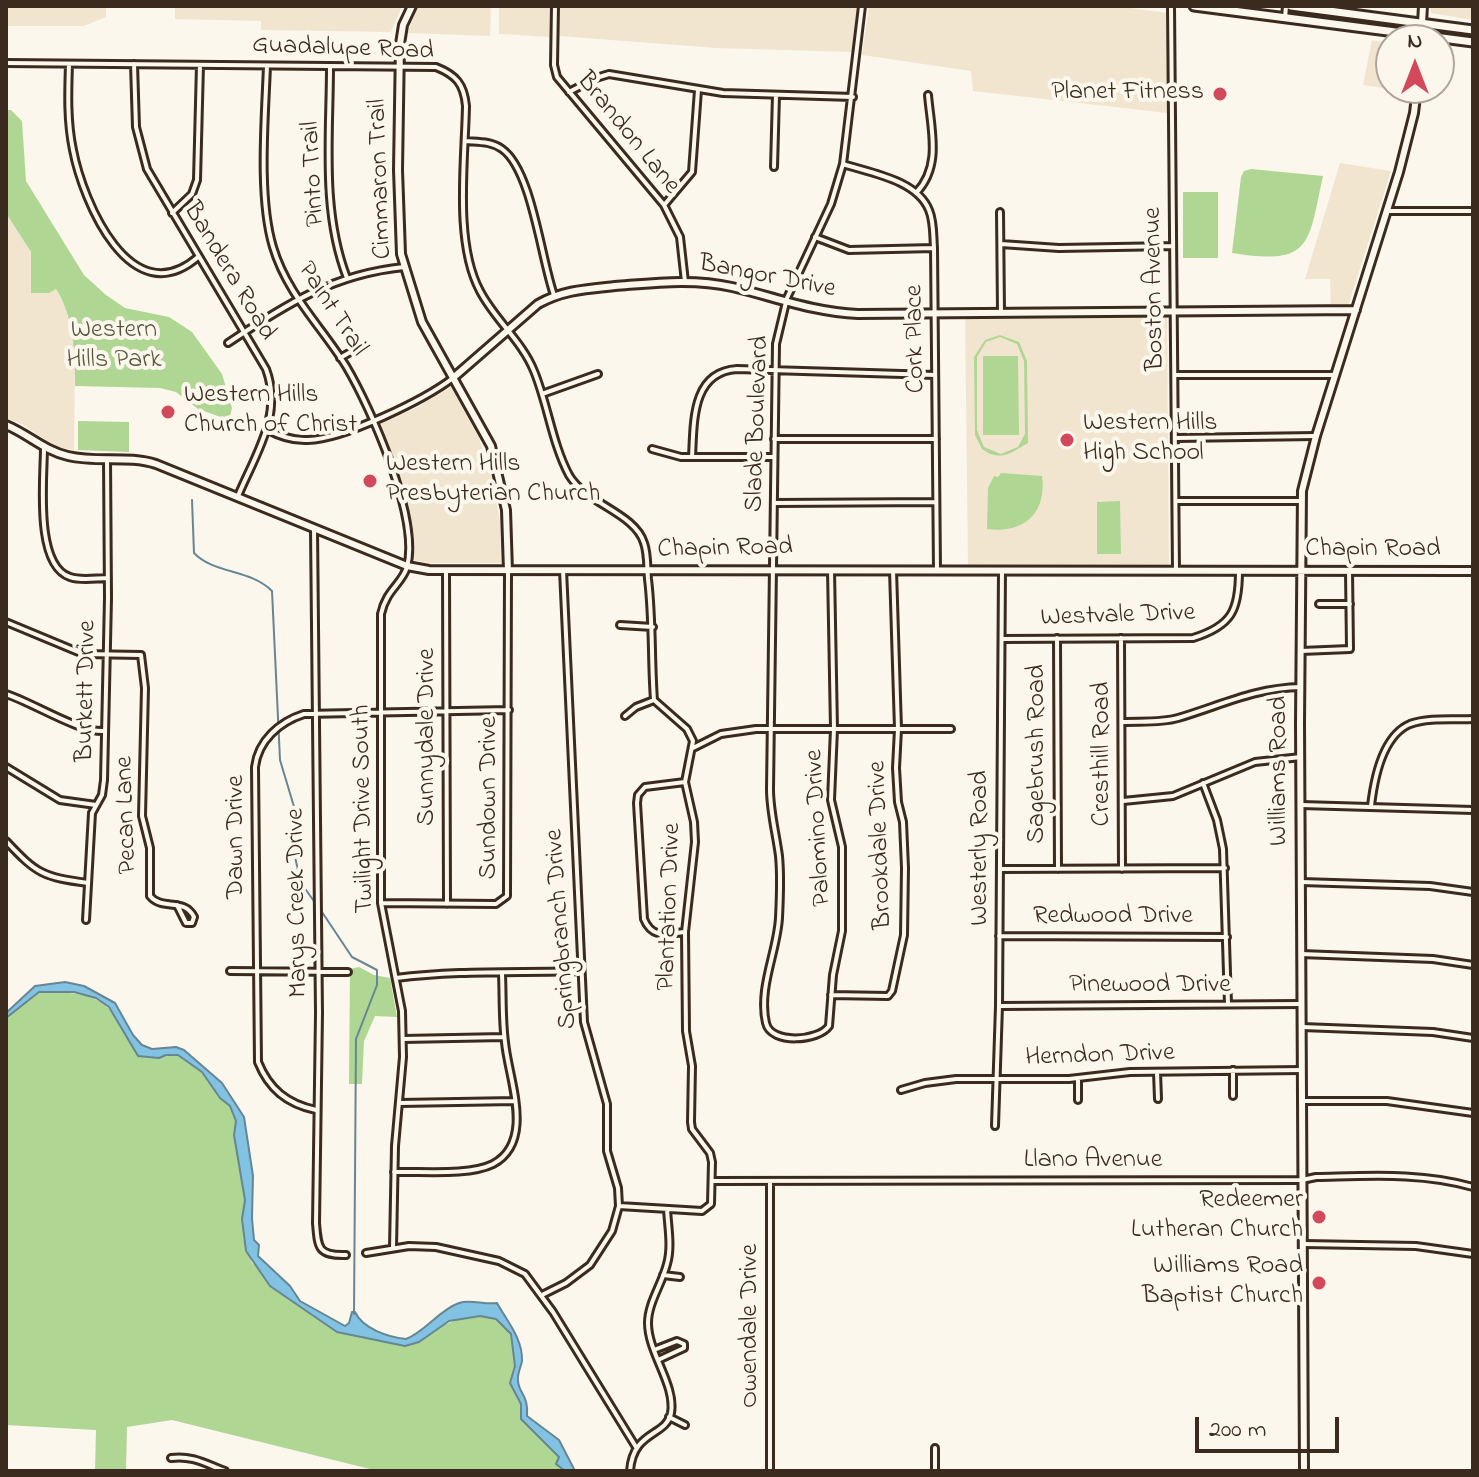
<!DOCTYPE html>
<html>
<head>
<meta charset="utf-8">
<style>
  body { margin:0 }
  #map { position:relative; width:1479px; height:1477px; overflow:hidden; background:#fbf7ec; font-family:"Indie Flower",sans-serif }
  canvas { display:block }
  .frame { position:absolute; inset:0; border:8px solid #3b2a1e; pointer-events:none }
  .north { position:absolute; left:1375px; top:24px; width:80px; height:80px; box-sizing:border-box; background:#fbf7ec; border:2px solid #aea59a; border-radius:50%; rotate:0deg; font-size:22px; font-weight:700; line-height:32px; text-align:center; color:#3b2a1e }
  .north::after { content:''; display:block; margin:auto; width:28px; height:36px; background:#d1495b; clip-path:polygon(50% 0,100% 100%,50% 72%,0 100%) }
  .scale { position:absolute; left:1195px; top:1417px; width:144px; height:36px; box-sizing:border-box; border:4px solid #3b2a1e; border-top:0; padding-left:10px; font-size:24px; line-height:28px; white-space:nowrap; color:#3b2a1e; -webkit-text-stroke:6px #fbf7ec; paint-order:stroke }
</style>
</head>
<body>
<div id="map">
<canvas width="1479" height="1477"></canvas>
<div class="frame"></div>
<div class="north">N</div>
<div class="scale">200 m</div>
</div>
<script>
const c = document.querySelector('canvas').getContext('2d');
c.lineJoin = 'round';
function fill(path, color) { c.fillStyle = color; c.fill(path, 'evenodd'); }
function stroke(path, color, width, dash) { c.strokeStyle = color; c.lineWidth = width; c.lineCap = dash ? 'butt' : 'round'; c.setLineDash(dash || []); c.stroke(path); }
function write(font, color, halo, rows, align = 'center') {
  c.font = font + ' "Indie Flower",sans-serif'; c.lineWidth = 8; c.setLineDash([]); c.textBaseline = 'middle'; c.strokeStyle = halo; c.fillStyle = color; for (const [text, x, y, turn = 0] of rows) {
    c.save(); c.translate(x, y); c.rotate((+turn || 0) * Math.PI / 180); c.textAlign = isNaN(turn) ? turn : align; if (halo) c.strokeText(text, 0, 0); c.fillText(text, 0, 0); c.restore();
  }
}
fill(new Path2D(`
  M6 6H106V17L84 26H6Z
  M175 6H402L391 32 261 30V21L175 19Z
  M418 6H491L490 36 407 33Z
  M499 6H551V37L499 34Z
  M560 6H857L852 52 716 48 559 36Z
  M869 6H1115L1168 13V113L973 91 971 71 862 55Z
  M1430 6H1472V20L1431 13Z
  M1372 40 1391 44V88H1410V92L1363 85Z
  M1340 163 1391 171 1348 306H1331L1330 279H1305Z
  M6 212 31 252V293L56 289 66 309 72 335 75 364 74 450 56 447 22 424 6 418Z
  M965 316H1167L1169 565H968Z
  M451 387 479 438 492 478 500 521 501 563H428L413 560 410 514 407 500 378 423 412 410Z`), '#f1e5d0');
fill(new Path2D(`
  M6 110H11L22 121 26 181 84 275 106 295 125 308 169 317 192 332 222 374 232 408 229 420 198 409 176 392 160 388 75 386C75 354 74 317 56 289L49 293H31V252L6 213Z
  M1251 169 1323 176C1308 244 1313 266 1232 253L1241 177 1244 171Z
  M1183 192H1218V258H1183Z
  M1000 335 1019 342 1027 361 1028 443C1012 452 1001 463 982 449L975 435 974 357 985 340ZM1000 337 1017 344 1024 361 1025 434 1018 447 1001 454 984 447 977 430V357L986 342Z
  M983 356H1018L1019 435H983Z
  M78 421 129 422V452L78 450Z
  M1001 473 1042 476C1047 513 1024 534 987 529L988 488 994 476 998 477Z
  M1120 501 1121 554H1097V502Z
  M359 967 374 975 390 978 397 1017 375 1016 364 1041 362 1084H349L350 969Z
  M39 992C111 991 106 1006 148 1058L178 1055 202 1072 220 1098 230 1106 236 1121 234 1135 245 1201 242 1219 244 1241 252 1263 337 1332 405 1346C426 1334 467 1308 492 1318 500 1321 505 1328 511 1334L515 1366 510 1383 521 1404V1419L559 1457 557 1464 565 1471H378L172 1420 127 1427 126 1471H95L96 1430 6 1425V1018Z`), '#afd793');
const water = new Path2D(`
  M65 982 84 986 115 1003 133 1035 142 1045 152 1049 176 1047 184 1050 222 1083 244 1117 253 1176 252 1218 254 1240 259 1245 258 1256 290 1286 300 1301 345 1326 349 1323 352 1312H355C363 1329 388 1337 406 1339 426 1331 439 1310 459 1303 471 1299 484 1305 497 1303 507 1321 523 1339 522 1361 521 1367 517 1374 518 1380 518 1393 529 1395 527 1416L559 1440 575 1471H565L556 1464 559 1457 521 1419V1404L510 1383 515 1366 511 1334 496 1319 480 1316 449 1321 419 1342 405 1346 337 1332 270 1286 246 1251 242 1219 245 1200 234 1135 236 1121 230 1106 220 1098 202 1072 178 1055H166L159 1058 138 1056 109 1007 96 998 74 992H39L6 1018V1013L35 986Z`);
fill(water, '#82c3e3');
stroke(water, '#668694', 2);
stroke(new Path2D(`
  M192 500 194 553C214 574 250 569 272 591L280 760 295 810V857L301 883 316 904
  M320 909 352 957 377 970V985L356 1039 354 1314`), '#668694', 2);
const street = new Path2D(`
  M555 6 554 65 557 77 664 205 680 237 685 282
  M1171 6 1176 571
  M1285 18 1286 6
  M6 63 436 67C456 75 464 84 466 106 465 160 454 243 480 291 495 320 522 341 534 371 548 405 552 443 569 475 586 504 635 513 644 543 648 554 647 568 648 579 653 620 651 660 654 700L687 729 693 741 685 782 694 822 695 842 685 932 686 1031 692 1066 691 1122 692 1129 710 1153 712 1162 711 1204 702 1211 619 1206
  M69 64C68 93 67 121 73 150 83 202 131 315 198 257
  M134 64 136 127 147 169 266 369C283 415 256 453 238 496
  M267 66C265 119 258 197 273 247 287 294 321 326 346 366 371 408 420 519 407 567 402 584 386 590 381 614V903L402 1011 403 1057 395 1146 393 1248
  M330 66C330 136 321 211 347 278
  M569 92 596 78 609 74 723 93 853 97
  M466 141C478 142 491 141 502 149 532 170 541 259 554 295
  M843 164C871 173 917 180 929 210 934 222 933 235 934 248L937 570
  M774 167 776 95
  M916 193C942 166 931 130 928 95
  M665 204 692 172 698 90
  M1387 211H1473
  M1000 212 1001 312
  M172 213 192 194 197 180 200 65
  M815 237 849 250 934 248
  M1001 244 1059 248 1173 246
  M228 343C285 305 333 274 404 267
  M340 358 361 346
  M1175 375H1334
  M542 394 598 374
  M266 429C279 436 293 441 308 440 344 439 424 400 453 378
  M1176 438 1316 436
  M774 439H936
  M44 447C44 478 34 565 70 577 81 581 96 578 108 578
  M652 449 681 457H774
  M692 457C694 423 691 372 737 369L935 375
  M1176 501H1302
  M775 503 936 502
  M314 529 319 1013 316 1223C318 1248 318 1256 346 1255
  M446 570 447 904
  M831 570 834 729 831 800 842 847V931L833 975 829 1026C819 1041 771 1045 766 1023 758 988 777 952 779 918 780 898 781 876 779 856 776 833 770 812 770 789L776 344 787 298 831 204 843 164 862 6
  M1319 604H1350
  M6 622 83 654 141 655 145 688 142 816 150 848V896C162 911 184 897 194 917L192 923H186L177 905
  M620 625 653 627
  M1057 638 1058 869
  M1121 638 1122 869
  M1002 639 1193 638C1232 626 1239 610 1239 571
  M1301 651 1350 649 1349 571
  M6 694C34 703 79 733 105 731
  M625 716 636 707 654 700
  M1122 722C1140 721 1161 723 1178 718 1222 705 1254 688 1301 687
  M693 748 721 734 756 729H951
  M6 767 60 800 96 805
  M1203 783 1217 820 1223 849 1228 1004
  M1123 801 1173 796 1255 762 1301 757
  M1301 805 1473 810
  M1371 806C1374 780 1382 736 1410 724 1429 717 1453 720 1473 719
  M6 841C37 874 43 877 88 883
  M1000 869 1225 868
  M1301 882 1430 886 1473 892
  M382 903 496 904 507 896 508 571
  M86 920 92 813 102 795 104 780 108 598 107 459
  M685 932C667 934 652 939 644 919L637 803 638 795 645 787 685 782
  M999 936 1227 937
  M1301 954 1433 959 1473 965
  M230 971 348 972
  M396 978C458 970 519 973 581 971
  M831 995 888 996 892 991 904 935 905 868 903 822 898 802 896 768 898 729 893 570
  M1000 1006 1302 1004
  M1302 1027 1433 1032 1473 1038
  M403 1039 504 1037
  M1157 1072 1158 1099
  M901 1090 925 1083 956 1079H1069L1130 1072 1302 1070
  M1233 1096V1070
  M1078 1100V1078
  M1302 1101H1387L1473 1113
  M400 1103 515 1101
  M316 1110C287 1104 269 1089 258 1062L255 767C258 741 279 722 304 714L509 710
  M995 1126 999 1006 1002 570
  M394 1172C421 1171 469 1176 493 1164 536 1141 508 1078 505 1042 502 1020 503 996 502 974
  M713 1181 1302 1180 1316 1177C1368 1176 1422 1172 1473 1187
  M1304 1244 1416 1246 1473 1254
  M366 1253 409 1246 436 1247 499 1261 525 1274 553 1312 636 1447
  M663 1275 680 1277
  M542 1295 566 1283 590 1265 612 1231 619 1206 618 1188 607 1151V1104L584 1022 563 570
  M654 1350 677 1341 684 1344V1348L658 1360
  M669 1417 685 1425
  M935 1448V1471
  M171 1458C192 1455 206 1464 225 1471
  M630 1471C633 1430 666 1437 671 1413 676 1385 648 1353 648 1323 648 1303 662 1284 667 1264 672 1247 668 1227 667 1209
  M770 1471V1181`);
const secondary = new Path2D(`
  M412 6 403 25 400 44 398 170 401 254 422 322 491 446 506 510 508 571
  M1421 40 1423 6
  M453 378 538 304C563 290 587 289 615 286 654 283 693 278 732 287 775 297 813 312 858 314L1356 310
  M6 425C28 434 45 451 68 456 97 463 128 455 156 464L407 566 429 570 1473 571
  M1304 1471 1300 723 1302 491 1316 436 1399 172 1414 113 1417 88`);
const primary = new Path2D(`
  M1194 6 1473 42
  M1291 6 1473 30`);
stroke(street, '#3b2a1e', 10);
stroke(secondary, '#3b2a1e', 12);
stroke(primary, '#3b2a1e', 13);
stroke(street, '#fbf7ec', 4);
stroke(secondary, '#fbf7ec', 6);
stroke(primary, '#fbf7ec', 7);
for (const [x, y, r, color] of [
  [1220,94,8,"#d1495b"],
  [168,412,8,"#d1495b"],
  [1067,440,8,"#d1495b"],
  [370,481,8,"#d1495b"],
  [1319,1217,8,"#d1495b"],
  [1319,1283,8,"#d1495b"]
]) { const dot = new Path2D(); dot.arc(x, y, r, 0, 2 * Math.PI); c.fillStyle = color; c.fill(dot); stroke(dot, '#fbf7ec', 3); }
write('26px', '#3b2a1e', '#fbf7ec', [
  ["Guadalupe Road",343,50,2],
  ["Brandon Lane",627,134,51],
  ["Pinto Trail",315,174,-93],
  ["Cimmaron Trail",382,179,-92],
  ["Bandera Road",228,272,59],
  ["Bangor Drive",767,278,11],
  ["Boston Avenue",1156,289,-91],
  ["Paint Trail",331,310,57],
  ["Cork Place",917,339,-91],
  ["Slade Boulevard",759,424,-88],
  ["Chapin Road",725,550,-1],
  ["Chapin Road",1373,551],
  ["Westvale Drive",1118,617,-2],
  ["Burkett Drive",88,691,-89],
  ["Sunnydale Drive",429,737,-90],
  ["Sagebrush Road",1039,754,-90],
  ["Cresthill Road",1104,754,-90],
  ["Williams Road",1281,771,-90],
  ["Sundown Drive",491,798,-90],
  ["Twilight Drive South",365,809,-91],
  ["Pecan Lane",128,815,-92],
  ["Palomino Drive",820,828,-93],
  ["Dawn Drive",238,837,-90],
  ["Brookdale Drive",882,845,-92],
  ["Westerly Road",982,848,-90],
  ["Marys Creek Drive",299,903,-91],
  ["Plantation Drive",671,907,-88],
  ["Redwood Drive",1113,918],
  ["Springbranch Drive",563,929,-94],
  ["Pinewood Drive",1150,987],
  ["Herndon Drive",1100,1057,-2],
  ["Llano Avenue",1093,1162],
  ["Owendale Drive",752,1326,-90]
]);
write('26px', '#3b2a1e', '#fbf7ec', [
  ["Planet Fitness",1204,94],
  ["Western Hills",184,397,"left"],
  ["Church of Christ",184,427,"left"],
  ["Western Hills",1083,425,"left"],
  ["High School",1083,455,"left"],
  ["Western Hills",386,466,"left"],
  ["Presbyterian Church",386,496,"left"],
  ["Redeemer",1303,1202],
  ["Lutheran Church",1303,1232],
  ["Williams Road",1303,1268],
  ["Baptist Church",1303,1298]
], 'right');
write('26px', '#58553b', '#fbf7ec', [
  ["Western",114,332],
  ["Hills Park",114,362]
]);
</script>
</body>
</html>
